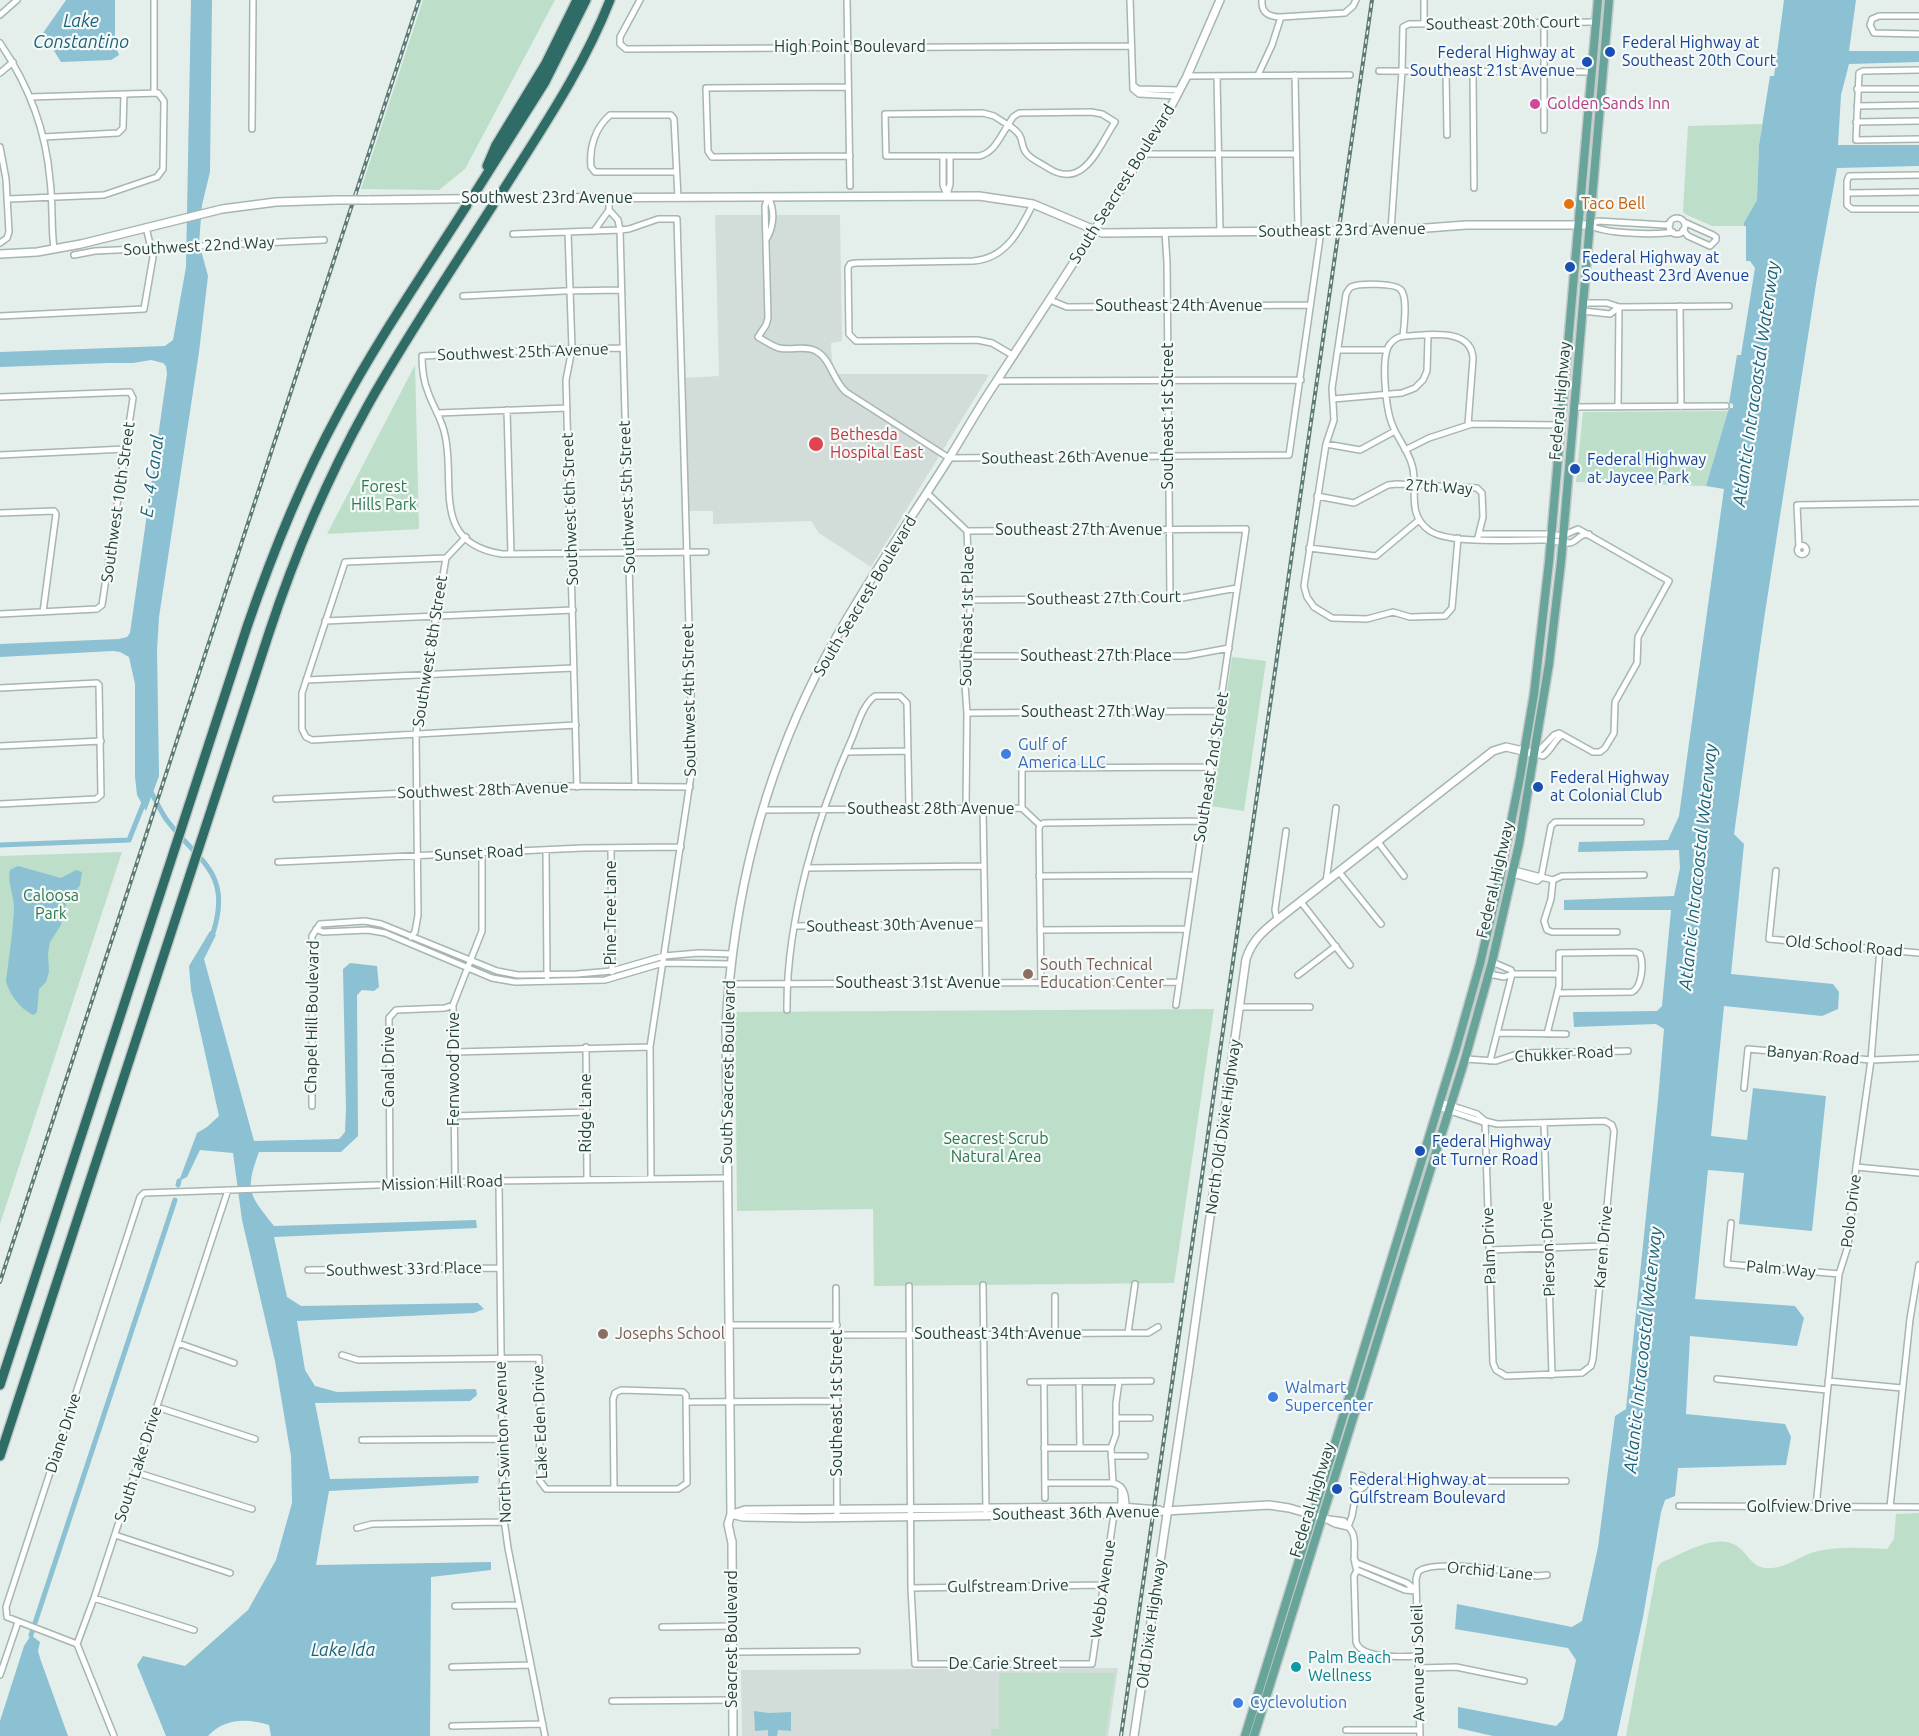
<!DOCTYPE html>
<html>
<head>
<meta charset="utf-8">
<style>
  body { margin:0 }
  canvas { display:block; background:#e4eeea }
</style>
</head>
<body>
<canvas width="1919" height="1736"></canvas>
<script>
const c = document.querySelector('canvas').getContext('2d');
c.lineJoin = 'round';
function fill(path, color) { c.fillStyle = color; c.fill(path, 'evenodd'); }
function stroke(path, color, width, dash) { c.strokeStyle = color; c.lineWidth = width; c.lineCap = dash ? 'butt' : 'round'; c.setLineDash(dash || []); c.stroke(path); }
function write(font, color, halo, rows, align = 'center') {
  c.font = font + ' Ubuntu,sans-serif'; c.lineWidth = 4.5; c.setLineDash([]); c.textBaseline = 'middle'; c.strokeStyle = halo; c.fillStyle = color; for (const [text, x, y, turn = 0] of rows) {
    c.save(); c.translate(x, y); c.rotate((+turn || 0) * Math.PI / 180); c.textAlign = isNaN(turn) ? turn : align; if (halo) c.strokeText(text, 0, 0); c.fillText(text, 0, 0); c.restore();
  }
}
fill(new Path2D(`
  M715 215H840L842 341 831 343 832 361 837 374H982L989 375 871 567 819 533 811 521 713 524V511H688L685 378 719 376Z
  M1118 1668 1108 1736H742L741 1670Z`), '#d2ddd9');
fill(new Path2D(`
  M423 0H555L465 169 439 190 361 189Z
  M1762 124 1759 145 1757 200 1744 226H1712L1685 214 1683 211 1688 126Z
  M415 365 419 529 327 534Z
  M1728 411 1706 486 1576 482 1583 412Z
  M1232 657 1266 661 1244 811 1210 806Z
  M122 852 0 1224V856Z
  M1214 1009 1174 1283 874 1286 873 1209 737 1211 735 1012Z
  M1919 1513V1736H1626L1657 1568 1662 1562C1683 1554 1715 1532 1737 1546 1747 1553 1752 1567 1766 1568 1785 1570 1800 1555 1818 1551 1840 1546 1865 1548 1887 1549L1894 1539 1896 1514Z
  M999 1673H1115L1105 1736H991V1729H999Z`), '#bddfc9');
fill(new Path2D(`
  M66 0H115V45L119 55 111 60 61 62 43 33Z
  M191 0H212L210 172 202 205 199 243 208 276 199 352 159 617 157 650 159 776 146 811 137 795 135 777V684L129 657 120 652 113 651 0 657V644L119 639 127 637 130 633 167 374 166 366 163 363 151 360 133 363H109L0 367V352L165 346 173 340 186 267Z
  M1784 0H1856L1849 51H1919V62L1849 64 1841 95 1838 145H1919V166L1837 168 1817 278 1764 619 1734 834 1744 844 1731 974 1833 984 1839 992 1838 1009 1822 1016 1724 1006 1711 1136 1747 1140 1753 1088 1826 1096 1812 1231 1739 1224 1744 1173 1708 1170 1695 1299 1795 1306 1804 1318 1797 1346 1690 1336 1686 1414 1785 1424 1791 1437 1786 1465 1678 1468 1675 1496 1665 1500 1661 1512 1643 1617 1617 1736H1493L1458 1728V1707L1556 1726 1563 1719 1576 1660 1568 1648 1455 1629 1457 1604 1572 1627 1582 1621 1598 1547 1615 1416 1626 1409 1658 1100 1664 1029 1656 1024 1574 1027 1573 1012 1657 1011 1662 1006 1671 910H1564V900L1674 896 1680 868 1679 850 1578 852 1579 842 1668 840 1679 816 1724 489 1706 486 1728 411 1730 408H1733V404L1729 403 1737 355H1741L1755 268 1750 261H1746V226H1744V223L1757 200 1759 145 1770 76H1774Z
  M18 866 61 878 76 870 82 872 80 885 67 902 63 912 61 925 50 942 48 953 49 972 46 982 39 989 37 1012 34 1015C21 1010 9 994 6 981 9 957 13 932 14 908 14 895 7 882 10 870Z
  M210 931 216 935 204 959 254 1141 339 1139 345 1132 346 1109 343 969 350 963 377 966 379 987 374 991 362 990 357 995 358 1136 341 1152H259C244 1192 250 1195 274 1226L476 1220 477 1228 274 1237 287 1297 301 1306 478 1303 484 1309 474 1313 297 1321 305 1370 315 1386 337 1392 476 1389 477 1395 470 1401 315 1403 330 1479 479 1476 478 1483 329 1491 316 1565 491 1562V1570L431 1577 430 1736H271L269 1725C248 1718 224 1718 208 1736H166L137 1665 143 1656 185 1666 248 1610 276 1560 292 1503 291 1456 275 1361 242 1220 233 1153 200 1150 187 1177 179 1181 197 1133 207 1127 219 1116 191 990 189 966Z
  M31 1635 40 1642 38 1651 41 1661 68 1736H0V1721L24 1646Z
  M754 1711 769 1713 791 1712V1731L778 1730 777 1736H768V1730L755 1731Z`), '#8bc1d3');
stroke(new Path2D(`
  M150 790C155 799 160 810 166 819 197 861 233 871 213 933
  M0 845 129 840 145 800
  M178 1185 179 1181
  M31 1635 175 1200`), '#8bc1d3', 5);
const minor = new Path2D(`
  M640 0 620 37V44L626 49 1131 46
  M847 0 850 186
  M1130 0 1133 89 1139 94 1177 96
  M1262 0C1261 13 1269 17 1281 17L1345 13 1353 6 1356 0
  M1424 1V24
  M0 15 17 0
  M1919 16H1879L1872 19 1870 25 1874 33 1919 34
  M1544 23V130
  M0 43C28 84 46 131 50 180 53 203 51 227 54 249
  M1919 70 1863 71 1859 73 1856 140 1919 139
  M1379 71 1592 72
  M1446 71 1447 135
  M1473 72 1474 188
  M0 73 13 62
  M1258 75 1272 45 1281 17
  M1295 75 1298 231
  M1187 76 1350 75
  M1217 76 1220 232
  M1134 86 1138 89 1180 90
  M848 87 706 88 708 151 712 157 850 156
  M1857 89H1919
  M154 92V0
  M1857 106 1919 105
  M1091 112 1102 114 1115 122C1099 146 1084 191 1048 168 1042 164 1033 160 1028 155 1017 144 1029 138 1008 125L1013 117 1019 113Z
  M983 113 994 116 1008 125C1000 137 994 153 979 156H886L885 114Z
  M1856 122 1919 121
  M252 129 253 0
  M43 137 118 133 123 128 124 94
  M0 147 6 179 9 232 7 238 0 243
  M1143 154H1296
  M943 156V185L947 195
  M676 172H595L591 167C589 148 595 128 610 115H671L674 119 678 198
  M1919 175 1849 176 1847 181V205L1852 209H1919
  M1847 193 1919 192
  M947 195 950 184V156
  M768 197 765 206 768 318 766 325 758 337C765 341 772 346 779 348 791 351 804 345 816 351 831 359 833 381 846 392L949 458 1289 455 1321 231
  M8 199 104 195 157 177 163 169 164 101 158 93 30 97
  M609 210 618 220 620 230 635 787
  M1669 226a8 8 0 1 1 16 0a8 8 0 1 1-16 0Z
  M1590 225C1603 234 1656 235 1673 232
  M1590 225 1598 221 1665 225 1670 224
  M1391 230 1402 71 1403 27 1409 24 1597 22
  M1683 230 1688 236 1710 246 1716 240V237L1713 235 1684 222
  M594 231 609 210V198
  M568 232 572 349 566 380 577 787
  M1165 232 1167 262 1170 599
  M513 234 620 230 629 229 658 219H677L693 762 650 1047 651 1178
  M767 238C774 226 775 209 768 197
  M74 255 95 251 324 240
  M463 296 564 291 621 290
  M1050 300 1067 307 1310 305
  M1584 303H1607L1619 307 1729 306
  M1680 306 1681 407
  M1583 311 1610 314 1619 307
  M0 316 144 309 153 257 146 227
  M1403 336C1404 325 1408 298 1401 290 1396 283 1359 283 1351 287 1348 289 1348 291 1346 294L1332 388 1334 420 1326 444 1304 586 1307 597 1314 607 1332 618 1367 619 1393 612 1410 617 1445 616 1452 608 1458 538
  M623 348 565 349 422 356C422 368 423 380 428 392 433 407 442 419 445 435 456 483 430 543 502 554L706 552
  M1338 350H1387
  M1014 356 992 343 977 340 856 341 849 334 848 268 850 264 856 263 973 261C1006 259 1020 230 1033 204
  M996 381 1301 380
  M0 397 130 392 133 398 102 605 97 609 0 614
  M1333 399 1402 393 1415 388 1423 380 1427 371 1428 336
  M1574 407 1726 406
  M1618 407 1619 307
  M507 410 511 554
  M438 413 567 408
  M1468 425 1473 359C1472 327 1428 335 1406 336 1400 336 1394 339 1390 344 1380 356 1386 409 1392 424 1397 438 1408 450 1412 465 1419 488 1405 514 1430 531 1451 545 1521 539 1547 540 1554 541 1563 543 1570 543 1577 542 1578 534 1589 534
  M1326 444 1360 450 1395 431
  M1405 450 1429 438 1472 424 1561 425
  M0 455 125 449
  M927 493 967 531 1246 529 1176 1005
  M1317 496 1354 503 1388 485 1397 484 1477 488 1482 493 1483 517 1478 537
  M0 513 54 511 56 514 43 612
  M1479 534H1551L1562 536 1578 529 1669 581 1638 637 1637 663 1615 702 1614 733 1605 748 1600 752H1593L1559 733 1554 735 1536 754
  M1797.5 550a4.5 4.5 0 1 1 9 0a4.5 4.5 0 1 1-9 0Z
  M1799 547 1797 505 1919 503
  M1309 548 1376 556 1419 520
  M446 558 345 562 302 693V729L306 737 312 740 576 725
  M970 600 1182 598 1237 588
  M325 621 573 610
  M963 656H1186L1229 648
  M306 680 574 668
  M0 688 97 683 99 685 101 795 96 799 0 804
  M967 713 1219 711
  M0 746 101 741
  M846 752 908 751
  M1536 754 1543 756C1551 751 1554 740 1562 735
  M276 799 561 786 690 787
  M966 808 967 713 963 656 970 612 967 531
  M983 808 986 982
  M1022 808V768L1211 767
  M762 810 1022 808 1040 825
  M1040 825 1044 823 1202 821
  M1040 825 1039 829 1041 984
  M1378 842 1404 876
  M611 848 612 972
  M546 850 547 977
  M278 862 583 848 681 847
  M807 868 984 866
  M1514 870 1553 880 1562 876 1644 875
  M1776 871 1769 939 1919 953
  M1339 872 1381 924
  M1513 874 1537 881 1541 878
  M1039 876 1195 875
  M1541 878 1551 826 1555 822H1641
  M1553 880 1551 899 1544 921 1547 930 1552 932H1617
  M1326 882 1336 808
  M1301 902 1350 965
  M1277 920 1275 910 1286 831
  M795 926 985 924
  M316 929 323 932 368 930 385 933 492 978 515 982 605 980 663 963 731 964
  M1040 930 1187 929
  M411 937 415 932 418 915 416 733 446 558 466 537
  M1489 974 1504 977 1512 974H1559
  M1298 975 1336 946
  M729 984 1179 982
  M1240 1007H1310
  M787 1010C786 921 817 816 853 736 858 723 864 703 875 696H900L907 703 909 809
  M1498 1033 1566 1034
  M1547 1034 1559 986V953L1635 952 1640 954C1644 964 1642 987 1632 992L1557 993
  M586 1047 587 1179
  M454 1052 650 1047
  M1465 1059 1496 1061 1520 1053 1628 1051
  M1490 1061 1512 974 1511 970 1492 962
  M1744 1088 1748 1049 1871 1060 1919 1058
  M1440 1102 1477 1114 1485 1121
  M312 1106V936L320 924 365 921 381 924 497 971 518 975 577 974 612 971 664 956 699 953 732 954
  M1438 1107 1483 1122 1485 1121 1497 1124 1605 1121 1612 1125 1614 1131 1593 1359 1591 1366 1582 1373 1506 1376 1496 1370 1493 1363 1485 1121
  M454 1116 586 1112
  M1544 1123 1552 1375
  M1856 1167 1919 1173
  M455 1182 453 1005 482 931V853
  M497 1182 499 1186 503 1512 508 1548 545 1736
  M390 1184 389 1018 396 1010 445 1008 453 1005
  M1731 1223 1727 1264 1839 1274
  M1489 1250 1603 1246
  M308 1270 500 1268
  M983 1285 986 1511
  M909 1286 911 1588 915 1664H1092L1114 1514
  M836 1288 837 1517
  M1055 1296V1334
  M729 1325H837
  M1128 1333 1135 1284
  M837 1335 1128 1333H1148L1158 1327
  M178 1343 234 1363
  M342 1355 358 1360 539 1358 540 1481 546 1489H678L687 1483 686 1395 683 1392 621 1390 615 1393 613 1399 614 1489
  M1717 1379 1827 1390
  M1828 1381 1902 1388
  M1030 1382 1151 1381
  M1044 1382 1045 1498
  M1079 1382 1080 1448
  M1119 1382 1116 1403V1434L1111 1448 1113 1483C1126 1486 1126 1498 1126 1509
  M686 1402 837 1401
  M157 1407 255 1439
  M1116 1418H1150
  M362 1440 501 1439
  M1044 1448H1111
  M1111 1456H1145
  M135 1472 252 1509
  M1352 1482a7 7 0 1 1 14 0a7 7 0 1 1-14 0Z
  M1365 1481H1566
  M1045 1483H1113
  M1121 1487V1509
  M1679 1506 1919 1507
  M1816 1507 1839 1274 1848 1246 1856 1167 1871 1060 1880 949
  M1890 1507 1910 1319 1919 1265
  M1322 1518 1344 1521C1347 1525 1351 1529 1353 1534 1357 1546 1351 1558 1357 1570L1405 1590 1416 1591
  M1327 1520 1335 1524 1348 1527
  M1348 1527 1352 1516 1357 1488
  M357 1528 372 1524 504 1522
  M115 1535 230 1573
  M1354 1559 1357 1563 1407 1583 1415 1590
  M1357 1570 1354 1576 1356 1642C1361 1659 1402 1657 1418 1656
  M911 1588 1104 1585
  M94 1598 194 1630
  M455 1606 519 1605
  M662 1627 732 1626
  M77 1644 7 1617 6 1607 140 1197 144 1193 493 1181 727 1178
  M732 1652 857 1651
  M452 1667 531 1665
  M1418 1668 1456 1667 1524 1681
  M0 1675 18 1622
  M612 1701 733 1700
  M452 1726 543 1724
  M1346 1730H1420
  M114 1736 77 1644 94 1598 228 1190
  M1420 1736 1416 1579 1418 1572C1433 1558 1515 1572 1537 1576L1547 1575`);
const tertiary = new Path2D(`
  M518 198 979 196 1033 204 1102 233 1400 230 1466 225H1590
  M368 200 446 199
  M0 254 37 252 81 244 222 209 276 202 336 200
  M731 1514 743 1517 803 1518 1114 1514 1269 1505 1289 1508 1317 1516
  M733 1514 745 1510 1121 1507 1159 1510
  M732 1541 733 1736
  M732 1543 728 1524 731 1514 726 1025C733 903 761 784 816 675 854 600 903 531 948 460 964 434 979 407 996 382 1053 294 1111 207 1165 118L1187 76 1220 0
  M1134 1736 1189 1367 1246 959C1252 941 1262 932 1277 920L1493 751 1506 747 1536 754`);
const primary = new Path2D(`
  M1245 1736 1456 1049 1480 964 1500 878 1520 777 1534 694 1549 562 1598 0
  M1254 1736 1465 1059 1492 962 1519 844 1549 664 1561 562 1609 0`);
const motorway = new Path2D(`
  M487 166 496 145 546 63 577 0
  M502 192C541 130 583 69 610 0
  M475 193 545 82 586 0
  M0 1385 247 627C272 554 301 482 338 414 376 342 423 274 467 205
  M0 1456 269 633C295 554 327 479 367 407 406 337 451 271 493 205`);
stroke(minor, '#a6b6b2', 8);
stroke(tertiary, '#a6b6b2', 10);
stroke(primary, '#c1cac8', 11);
stroke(motorway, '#c1cac8', 12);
stroke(minor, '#fff', 5);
stroke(tertiary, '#fff', 7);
stroke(primary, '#68a49a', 8);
stroke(motorway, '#2e6c65', 9);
const rail = new Path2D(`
  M0 1282 419 0
  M1121 1736 1372 0`);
stroke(rail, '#5d7b76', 4);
stroke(rail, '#f5faf8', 1.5, [4.5]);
const tertiaryBridge = new Path2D(`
  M446 199 518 198
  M336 200H368`);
stroke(tertiaryBridge, '#a6b6b2', 10, []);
stroke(tertiaryBridge, '#fff', 7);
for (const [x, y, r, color] of [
  [1610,52,6,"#1a4fb4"],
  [1587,62,6,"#1a4fb4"],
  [1535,104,6,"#d1479c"],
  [1569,204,6,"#e8710a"],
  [1570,267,6,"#1a4fb4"],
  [816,444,8,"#e0444e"],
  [1575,469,6,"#1a4fb4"],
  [1006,754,6,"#3f7fe0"],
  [1538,787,6,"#1a4fb4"],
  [1028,974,6,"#8d6e63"],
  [1420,1151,6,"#1a4fb4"],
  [603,1334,6,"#8d6e63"],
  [1273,1397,6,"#3f7fe0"],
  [1337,1489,6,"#1a4fb4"],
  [1296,1667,6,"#0f9aa8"],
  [1238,1703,6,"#3f7fe0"]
]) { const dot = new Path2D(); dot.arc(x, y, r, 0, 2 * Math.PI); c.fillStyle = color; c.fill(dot); stroke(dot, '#f5faf8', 2); }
write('16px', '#23403b', '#f5faf8', [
  ["Southeast 20th Court",1503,23,-1],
  ["High Point Boulevard",850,47],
  ["South Seacrest Boulevard",1122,184,-58],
  ["Southwest 23rd Avenue",547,198],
  ["Southeast 23rd Avenue",1342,230,-1],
  ["Southwest 22nd Way",199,246,-3],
  ["Southeast 24th Avenue",1179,306],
  ["Southwest 25th Avenue",523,352,-2],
  ["Federal Highway",1560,401,-85],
  ["Southeast 1st Street",1168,416,-90],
  ["Southeast 26th Avenue",1065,457,-1],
  ["27th Way",1439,487,4],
  ["Southwest 5th Street",627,497,-92],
  ["Southwest 10th Street",118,502,-82],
  ["Southwest 6th Street",570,509,-92],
  ["Southeast 27th Avenue",1079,530],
  ["South Seacrest Boulevard",865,596,-59],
  ["Southeast 27th Court",1104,598,-1],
  ["Southeast 1st Place",967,616,-89],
  ["Southwest 8th Street",430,651,-81],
  ["Southeast 27th Place",1096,656],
  ["Southwest 4th Street",689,700,-91],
  ["Southeast 27th Way",1093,712],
  ["Southeast 2nd Street",1211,767,-81],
  ["Southwest 28th Avenue",483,790,-2],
  ["Southeast 28th Avenue",931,809],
  ["Sunset Road",479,853,-3],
  ["Federal Highway",1495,880,-77],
  ["Pine Tree Lane",611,913,-90],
  ["Southeast 30th Avenue",890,925,-1],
  ["Old School Road",1844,946,5],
  ["Southeast 31st Avenue",918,983],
  ["Chapel Hill Boulevard",312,1017,-89],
  ["Chukker Road",1564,1054,-3],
  ["Banyan Road",1813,1055,5],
  ["Canal Drive",389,1067,-90],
  ["Fernwood Drive",454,1069,-90],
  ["South Seacrest Boulevard",728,1072,-89],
  ["Ridge Lane",586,1113,-90],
  ["North Old Dixie Highway",1223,1127,-82],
  ["Mission Hill Road",442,1183,-2],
  ["Polo Drive",1851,1211,-83],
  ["Palm Drive",1489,1246,-92],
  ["Karen Drive",1603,1247,-85],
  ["Pierson Drive",1548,1249,-92],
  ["Southwest 33rd Place",404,1269,-1],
  ["Palm Way",1781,1269,5],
  ["Southeast 34th Avenue",998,1334],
  ["Southeast 1st Street",837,1403,-90],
  ["Lake Eden Drive",540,1422,-92],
  ["Diane Drive",63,1433,-72],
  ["North Swinton Avenue",503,1442,-92],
  ["South Lake Drive",138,1464,-72],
  ["Federal Highway",1312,1500,-73],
  ["Golfview Drive",1799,1507],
  ["Southeast 36th Avenue",1076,1513,-1],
  ["Orchid Lane",1490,1571,5],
  ["Gulfstream Drive",1008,1586,-1],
  ["Webb Avenue",1103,1589,-82],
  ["Old Dixie Highway",1151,1624,-82],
  ["Seacrest Boulevard",732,1639,-90],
  ["Avenue au Soleil",1418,1663,-91],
  ["De Carie Street",1003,1664]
]);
write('16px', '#164399', '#f5faf8', [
  ["Federal Highway at",1622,43],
  ["Southeast 20th Court",1622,61],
  ["Federal Highway at",1575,53,"right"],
  ["Southeast 21st Avenue",1575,71,"right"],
  ["Federal Highway at",1582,258],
  ["Southeast 23rd Avenue",1582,276],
  ["Federal Highway",1587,460],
  ["at Jaycee Park",1587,478],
  ["Federal Highway",1550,778],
  ["at Colonial Club",1550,796],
  ["Federal Highway",1432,1142],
  ["at Turner Road",1432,1160],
  ["Federal Highway at",1349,1480],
  ["Gulfstream Boulevard",1349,1498]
], 'left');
write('16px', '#b23c85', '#f5faf8', [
  ["Golden Sands Inn",1547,104]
], 'left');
write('16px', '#c56008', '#f5faf8', [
  ["Taco Bell",1581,204]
], 'left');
write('16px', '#be3a42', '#f5faf8', [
  ["Bethesda",830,435],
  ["Hospital East",830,453]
], 'left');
write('16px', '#2c7750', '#f5faf8', [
  ["Forest",384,487],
  ["Hills Park",384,505],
  ["Caloosa",51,896],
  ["Park",51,914],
  ["Seacrest Scrub",996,1139],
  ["Natural Area",996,1157]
]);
write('16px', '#366cbe', '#f5faf8', [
  ["Gulf of",1018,745],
  ["America LLC",1018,763],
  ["Walmart",1285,1388],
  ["Supercenter",1285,1406],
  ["Cyclevolution",1250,1703]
], 'left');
write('16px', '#785e54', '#f5faf8', [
  ["South Technical",1040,965],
  ["Education Center",1040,983],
  ["Josephs School",615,1334]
], 'left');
write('16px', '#0d838f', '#f5faf8', [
  ["Palm Beach",1308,1658],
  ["Wellness",1308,1676]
], 'left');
write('italic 18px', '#1b637d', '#f5faf8', [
  ["Lake",81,21],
  ["Constantino",81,42],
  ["Atlantic Intracoastal Waterway",1756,384,-82],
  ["E - 4 Canal",152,476,-82],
  ["Atlantic Intracoastal Waterway",1698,867,-84],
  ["Atlantic Intracoastal Waterway",1643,1350,-84],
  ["Lake Ida",343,1650]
]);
</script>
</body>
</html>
